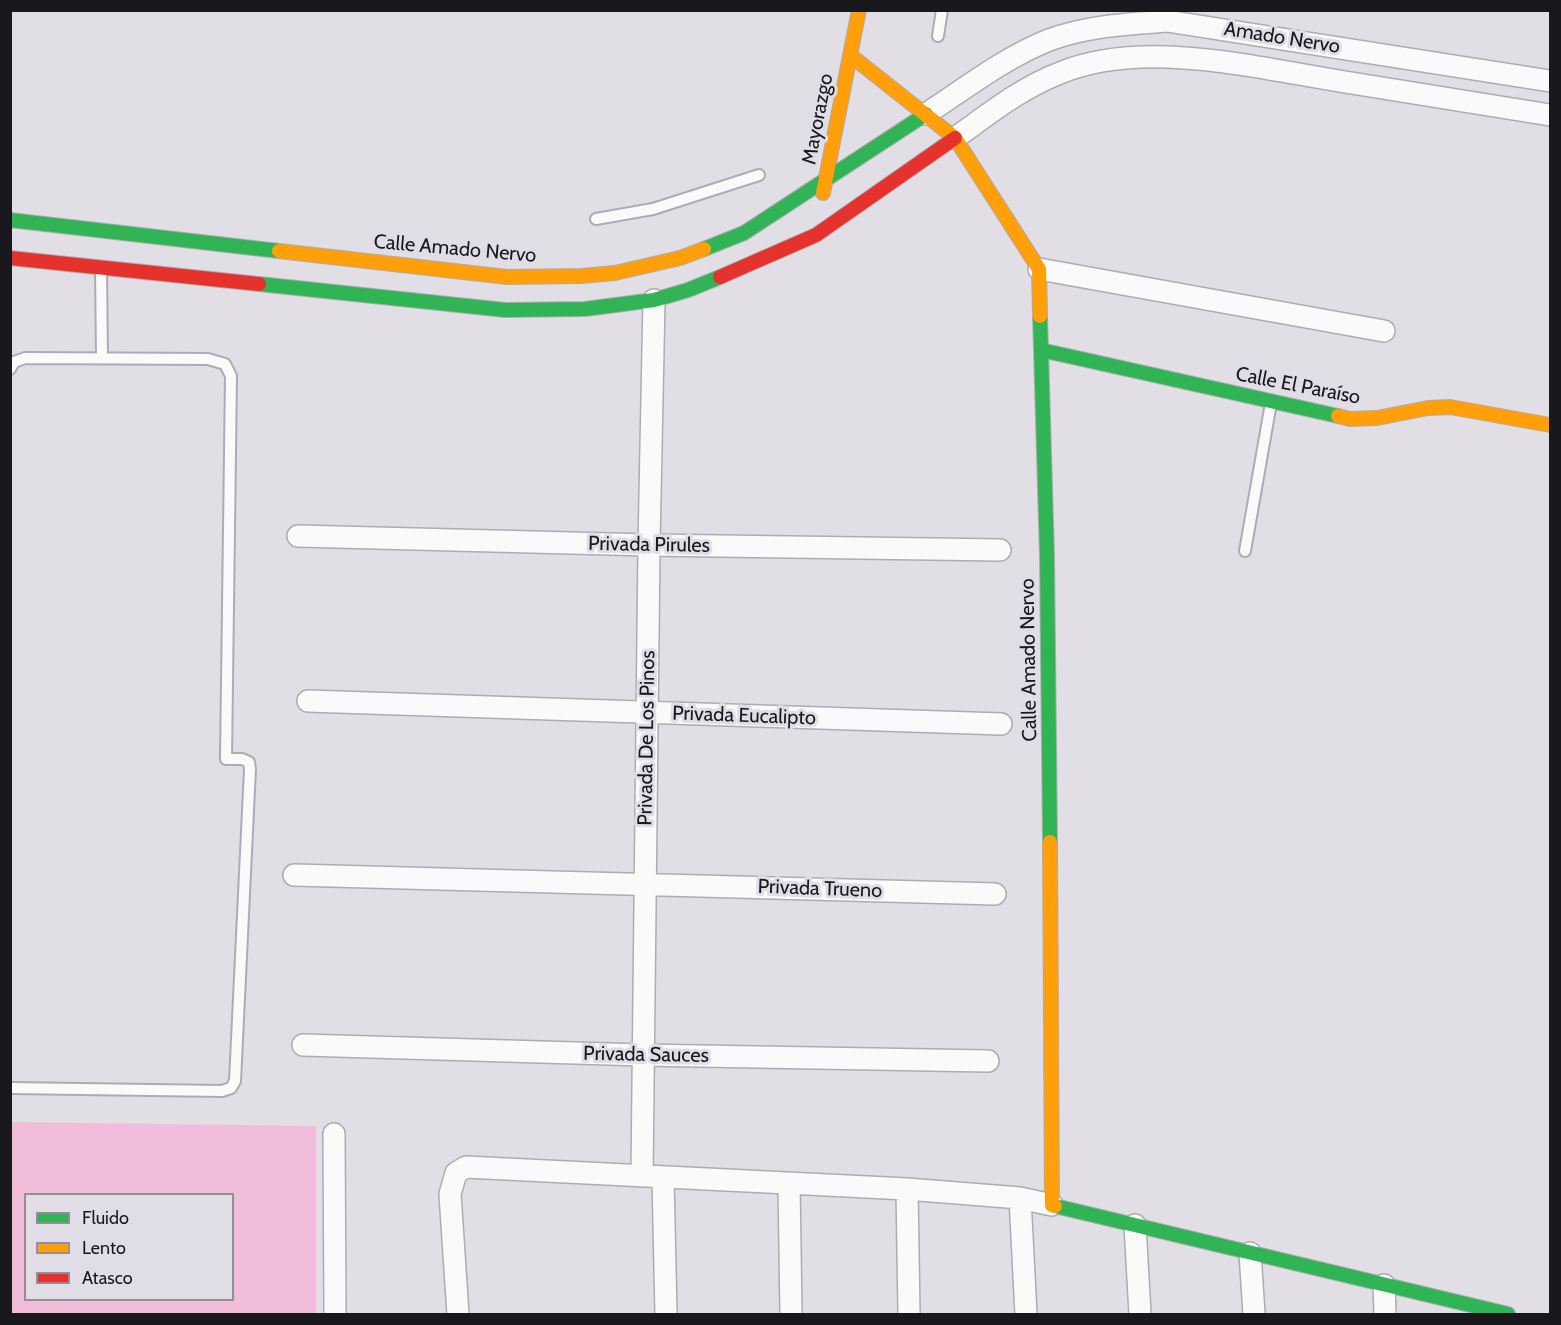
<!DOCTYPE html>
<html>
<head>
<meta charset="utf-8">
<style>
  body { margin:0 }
  #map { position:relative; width:1561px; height:1325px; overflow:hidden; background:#e1dfe5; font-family:Cabin,sans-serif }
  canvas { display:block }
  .frame { position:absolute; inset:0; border:12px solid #19181c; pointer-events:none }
  .legend { position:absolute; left:24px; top:1193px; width:210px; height:108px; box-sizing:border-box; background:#e0dde7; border:2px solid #908e96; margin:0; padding:8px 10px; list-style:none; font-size:18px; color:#19181c }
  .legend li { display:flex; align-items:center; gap:12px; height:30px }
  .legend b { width:30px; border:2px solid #908e96 }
</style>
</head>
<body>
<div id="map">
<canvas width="1561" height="1325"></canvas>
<div class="frame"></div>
<ul class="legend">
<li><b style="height:8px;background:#30b455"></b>Fluido</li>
<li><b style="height:8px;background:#ff9f0a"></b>Lento</li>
<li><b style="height:8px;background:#e5322d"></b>Atasco</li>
</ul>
</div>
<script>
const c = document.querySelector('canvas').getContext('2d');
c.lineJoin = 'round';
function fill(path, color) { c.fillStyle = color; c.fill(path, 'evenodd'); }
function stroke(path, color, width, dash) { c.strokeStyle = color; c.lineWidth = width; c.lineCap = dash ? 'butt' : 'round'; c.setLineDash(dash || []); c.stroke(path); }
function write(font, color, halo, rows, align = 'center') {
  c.font = font + ' Cabin,sans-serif'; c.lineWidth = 6; c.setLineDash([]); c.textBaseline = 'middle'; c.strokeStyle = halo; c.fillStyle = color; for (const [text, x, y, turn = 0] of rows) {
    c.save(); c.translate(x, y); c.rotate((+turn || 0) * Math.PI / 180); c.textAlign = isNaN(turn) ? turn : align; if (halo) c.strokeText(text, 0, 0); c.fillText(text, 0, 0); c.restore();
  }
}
fill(new Path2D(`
  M11 1122 316 1126V1314H11ZM26 1194H232V1300H26Z`), '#f1bdda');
const lane = new Path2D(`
  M938 36 942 10
  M596 219 653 209 759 175
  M101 268 102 358
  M10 369 14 362 25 358 208 359 225 364 231 376 226 759H242L249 762 250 769 235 1081 231 1088 222 1091 10 1088
  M1245 551 1271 403`);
const street = new Path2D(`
  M926 114C966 88 1004 58 1049 40 1086 26 1127 24 1167 21L1550 81
  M955 138C989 114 1021 88 1060 73 1143 39 1253 67 1339 81 1409 92 1480 104 1550 115
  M1039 269 1384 331
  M298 536 649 545 1000 550
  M308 701 1001 724
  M294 875 995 894
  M303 1045 643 1055 988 1061
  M334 1134 335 1314
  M642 1176 649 545 654 300
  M663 1177 666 1314
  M789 1184 791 1314
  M907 1189 909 1314
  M1020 1198 1026 1314
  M1135 1225 1140 1314
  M1250 1253 1254 1314
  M1384 1285 1385 1314
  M458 1314 450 1194 456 1173 466 1167 907 1189 1020 1198 1052 1205`);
const fast = new Path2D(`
  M10 220 279 251
  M704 249 744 233 926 114
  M259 284 505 310 585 309 654 300 688 290 720 277
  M1040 316 1047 556 1050 842
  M1041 350 1338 416
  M1055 1206 1508 1314`);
const slow = new Path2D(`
  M850 55 955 138 1039 269 1040 316
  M823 193 859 10
  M279 251 507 277 582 276 615 273 680 258 704 249
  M1338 416 1350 419 1377 418 1428 408 1450 407 1550 425
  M1050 842 1052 1205 1055 1206`);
const jam = new Path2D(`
  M10 258 259 284
  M720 277 816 235 955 138`);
stroke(lane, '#adacb0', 14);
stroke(street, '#adacb0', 24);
stroke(fast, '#adacb0', 16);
stroke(slow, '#adacb0', 16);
stroke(jam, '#adacb0', 16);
stroke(lane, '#fafafb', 10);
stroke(street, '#fafafb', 21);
stroke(fast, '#30b455', 14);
stroke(slow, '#ff9f0a', 14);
stroke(jam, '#e5322d', 14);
write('20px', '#19181c', '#e0dde7', [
  ["Amado Nervo",1282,38,9],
  ["Mayorazgo",818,119,-79],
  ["Calle Amado Nervo",455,249,5],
  ["Calle El Paraíso",1298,386,11],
  ["Privada Pirules",649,545,1],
  ["Calle Amado Nervo",1029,660,-91],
  ["Privada Eucalipto",744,716,2],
  ["Privada De Los Pinos",647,738,-89],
  ["Privada Trueno",820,889,2],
  ["Privada Sauces",646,1055,1]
]);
</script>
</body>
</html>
